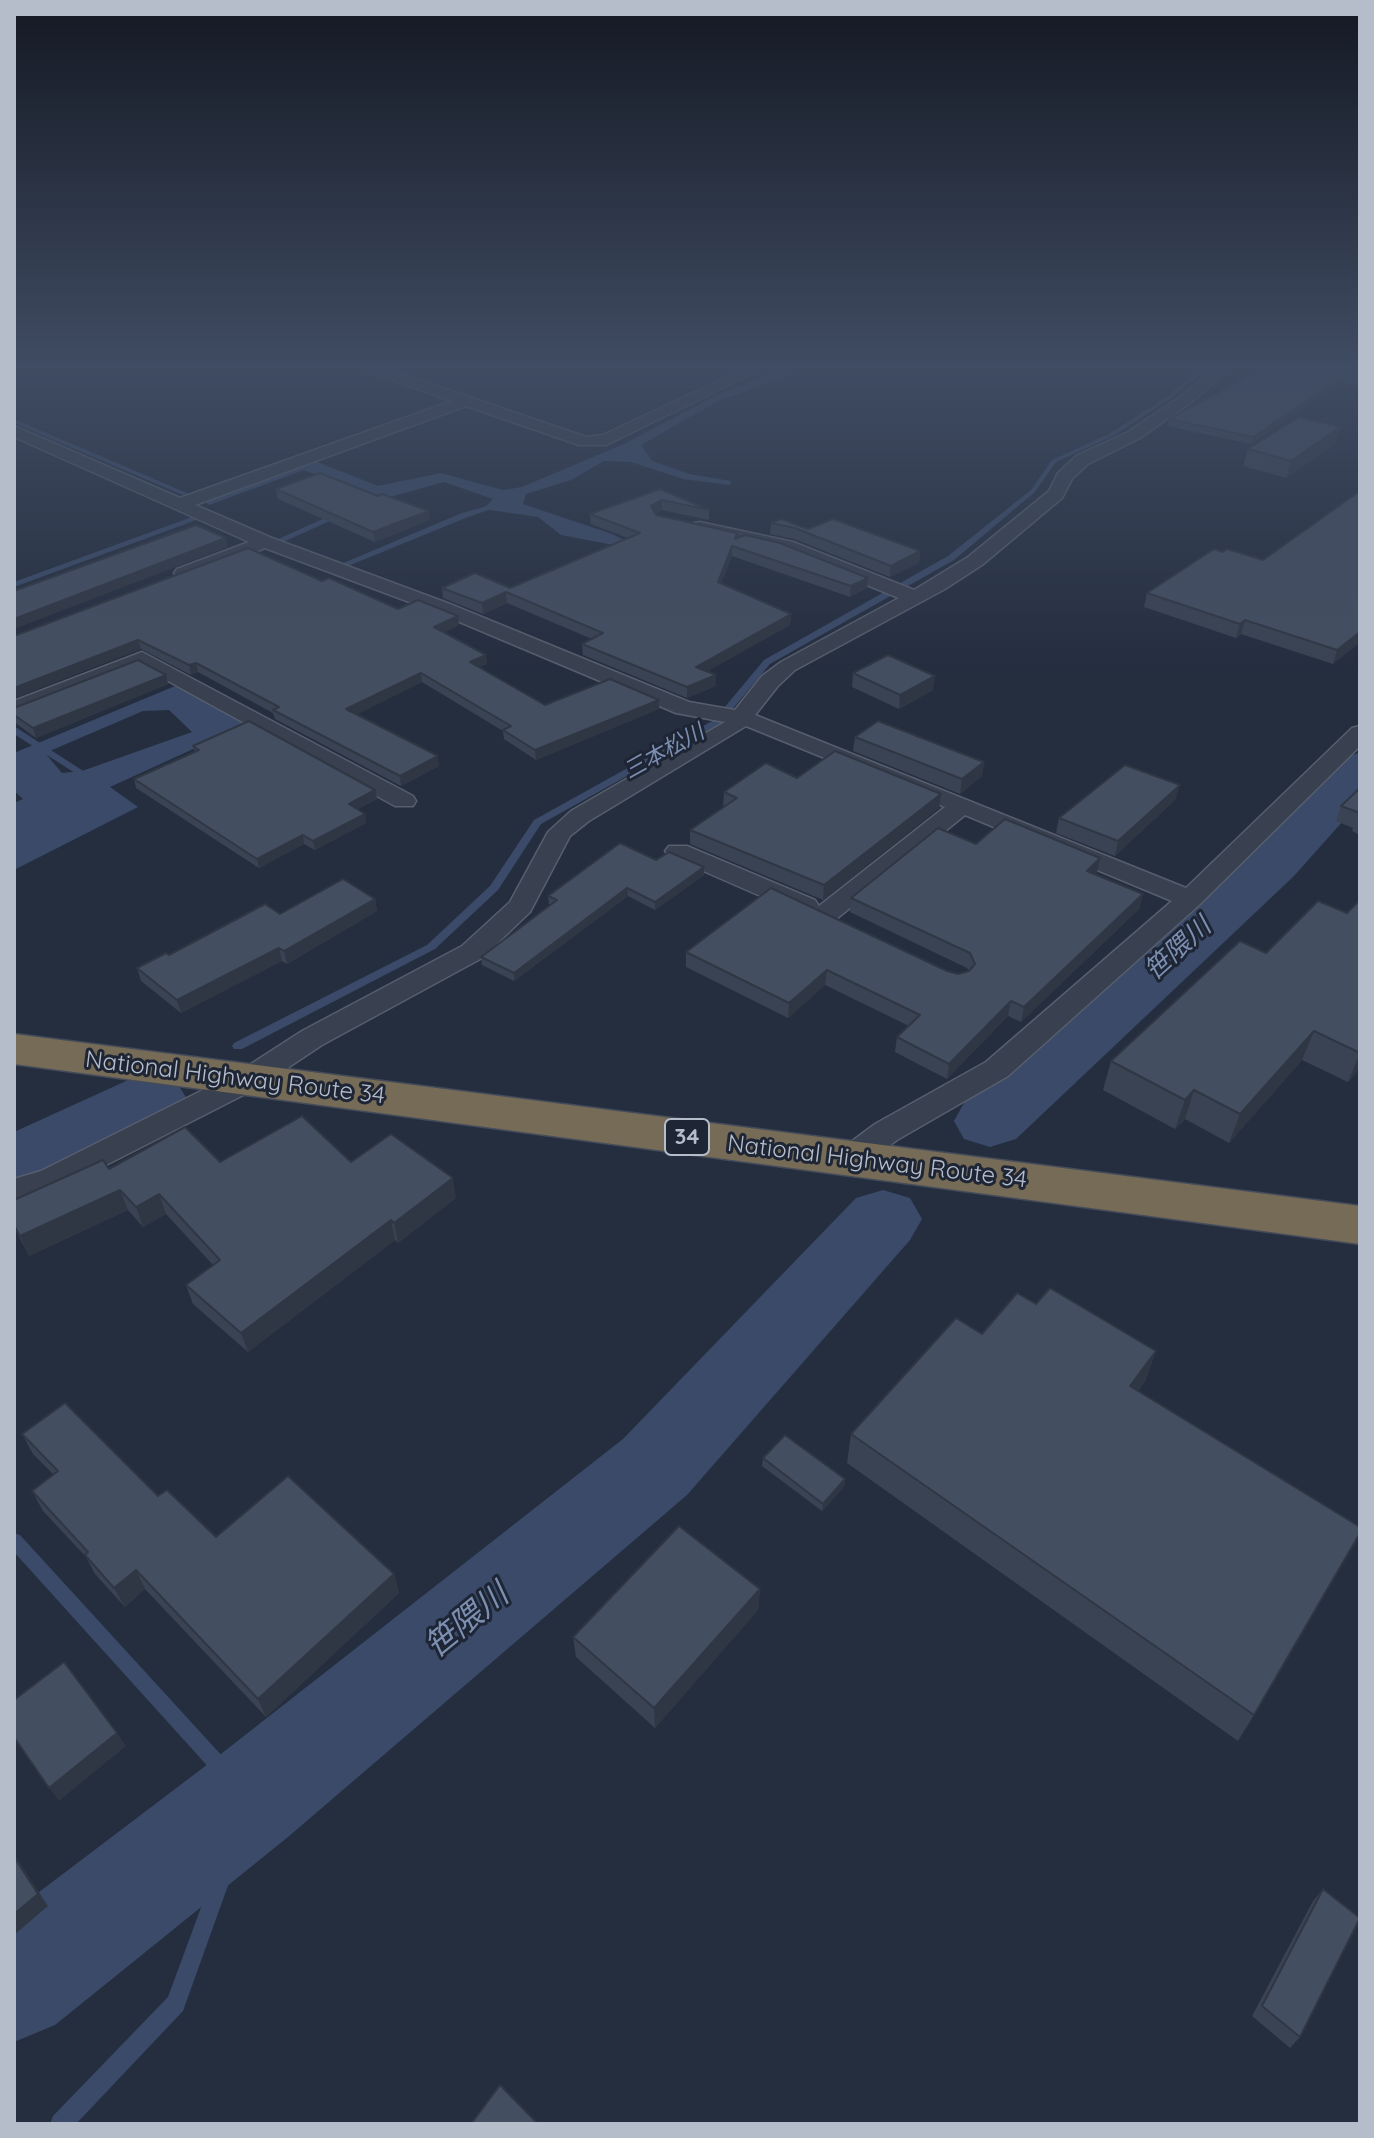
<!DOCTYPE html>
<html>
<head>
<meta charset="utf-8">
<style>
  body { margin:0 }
  #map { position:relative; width:1374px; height:2138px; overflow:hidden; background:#252e3f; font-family:Quicksand,sans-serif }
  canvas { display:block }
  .frame { position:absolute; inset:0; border:16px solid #b5bcca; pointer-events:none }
</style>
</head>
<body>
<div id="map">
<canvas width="1374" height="2138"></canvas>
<div class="frame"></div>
</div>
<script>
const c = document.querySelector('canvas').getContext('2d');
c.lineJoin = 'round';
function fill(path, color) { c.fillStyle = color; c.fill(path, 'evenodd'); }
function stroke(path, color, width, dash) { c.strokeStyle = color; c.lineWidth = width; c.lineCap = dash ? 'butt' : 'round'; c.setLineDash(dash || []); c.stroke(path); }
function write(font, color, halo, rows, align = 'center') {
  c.font = font + ' Quicksand,"Noto Sans JP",sans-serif'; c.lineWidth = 6; c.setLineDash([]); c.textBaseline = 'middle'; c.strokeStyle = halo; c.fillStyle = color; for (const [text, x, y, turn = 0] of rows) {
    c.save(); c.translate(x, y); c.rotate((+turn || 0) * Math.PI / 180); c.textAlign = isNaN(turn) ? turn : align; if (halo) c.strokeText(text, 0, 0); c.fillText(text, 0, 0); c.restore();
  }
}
fill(new Path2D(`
  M774 368H799L783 378 718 401 641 445 652 461 689 474 731 481 730 485 683 479 631 462 604 461 571 480 526 494 523 504 612 534 688 573 624 547 561 535 538 517 483 509 493 499 444 482 379 500 304 470 209 505 204 501 315 461 378 486 441 473 503 490 522 487 624 444 719 394 777 371Z
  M180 684 250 723 110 787 138 807 14 870V803L23 799 14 791V753ZM169 710 192 732 82 771 62 773 45 753 143 711Z`), '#3a4a68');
fill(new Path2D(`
  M1201 368H1207L1170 399 1113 436 1056 462 1035 492 954 560 770 664 720 724 541 824 498 890 435 949 242 1049H234L232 1046 234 1043 427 945 490 886 534 820 714 720 764 660 948 556 1031 490 1052 460 1109 434 1166 397Z
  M14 419 189 494 190 495 185 496 14 423Z
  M498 503 500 504V506L468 517 348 566 341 564 462 513Z
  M338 512 345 514 281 543 274 541Z
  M192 517 199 519 14 587V582Z
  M14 727 17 728 97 780 92 783 89 782 14 734Z
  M14 1533 20 1535 256 1793 259 1799 183 2011 76 2124H50L53 2116 168 1997 240 1802 14 1552Z`), '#3a4a68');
fill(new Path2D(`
  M1360 753V802L1294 876 1016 1139 990 1147 964 1139 954 1121 964 1103 1252 850 1341 757Z
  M151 1074 176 1081 187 1099 176 1117 62 1172 14 1186V1132L126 1081Z
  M883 1190 910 1198 922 1219 910 1240 687 1495 288 1837 55 2025 14 2042V1911L212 1761 623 1439 856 1198Z`), '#3a4a68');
const street = new Path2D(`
  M364 368H384L586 437 603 435 746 368H764L606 445H579L466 406 195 505 272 538 450 604 689 702 735 710 762 676 781 662 899 598 780 550 694 531 691 527 694 523 700 522 793 542 914 590 968 557 1049 491 1058 473 1076 456 1128 432 1183 395 1214 368H1230L1193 401 1140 438 1088 464 1072 479 1062 498 982 565 945 589 795 670 778 686 755 715 1186 888 1352 728 1360 726V746L1199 905 1008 1076 897 1140 862 1166 851 1170 840 1166 835 1158 840 1150 875 1124 986 1062 1172 901 965 815 835 920H817L814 912H797L669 856 665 851 669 846H687L815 900 819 906 945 807 746 726 589 821 570 836 530 912 482 958 322 1045 259 1087 63 1187 14 1203V1179L41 1171 237 1073 302 1031 462 946 510 902 548 832 571 811 725 722 676 713 436 612 265 548 191 577H177L174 573 177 569 249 542 14 437V426L180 498 452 401 366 371Z
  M1292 368H1320L1360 376V384L1299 372Z
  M142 652 413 796 416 801 413 806H395L141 666 14 716V701Z`);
const highway = new Path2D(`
  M14 1034 1360 1206V1244L14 1064Z`);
stroke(street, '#575e6d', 3);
stroke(highway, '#444b5a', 3);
fill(street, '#39404f');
fill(highway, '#756b56');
fill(new Path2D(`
  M1325 368H1360V371Z
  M1343 376 1341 383 1251 444 1167 426 1169 419Z
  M1340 427 1335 444 1286 478 1243 466 1248 449Z
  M276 489 378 496 429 511 430 520 375 542 278 499Z
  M660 489 709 510V520L662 510 656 514V515L868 578 867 588 850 597 732 556 721 583 791 614 790 625 707 671 716 675V686L687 698 583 655 582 644 592 639 507 603 483 614 443 598 442 588H510L628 538 591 524 590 514Z
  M1360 491V642L1333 664 1241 634 1236 638 1144 607 1147 593 1223 552 1263 560Z
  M771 523 920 551 919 563 890 577 794 539 770 534Z
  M322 581 398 609 459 625 444 632 486 655 487 664 479 667 545 705 659 709 536 760 504 739 503 731 422 682 356 714 439 766 401 786 275 719 273 713 198 672 191 675 141 649 14 698V636Z
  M853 673 933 690 899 709 852 687Z
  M166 675 168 684 36 738 14 722V708Z
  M855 737 984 762 982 776 960 794 853 751Z
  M193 746 375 790 377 799 358 809 365 814 366 823 315 850 304 844 259 868 136 788 134 779 195 752Z
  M797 778 941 794 939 808 823 900 690 844V830L725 806H723L724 792Z
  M1360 788V835L1352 831 1353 828 1336 821 1341 806Z
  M1176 799 1115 856 1056 833 1059 818Z
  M976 844 1100 858 1096 874 1143 894 1139 909 1021 1022 1008 1016 947 1079 895 1052 897 1037 909 1026 825 985 788 1018 686 967V952L947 971 958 974 969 971 967 968 850 912 851 898Z
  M704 867V875L655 910 628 896 514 981 482 965 481 957 551 905 549 904 548 896Z
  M375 899 377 911 287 964 282 961 181 1013 141 981 137 968 169 955 280 914Z
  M1360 900V1068L1348 1082 1302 1060 1229 1143 1185 1119 1175 1129 1103 1090 1111 1061 1266 953 1347 913Z
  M220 1162H351L456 1198 398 1243 395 1240 248 1352 193 1304 186 1285 213 1265 166 1214 143 1227 128 1210 29 1256 14 1227V1200L109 1169Z
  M982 1334 1146 1380 1138 1391 1254 1715 1238 1741 847 1463 851 1434Z
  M22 1434 158 1496 216 1537 394 1574 399 1593 266 1717 145 1589 125 1607 95 1574 86 1557 43 1511 32 1491 53 1474 33 1454Z
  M763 1458 845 1479 844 1487 822 1511 762 1466Z
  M760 1589 758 1610 655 1728 576 1657 573 1637Z
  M1323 1889 1300 2037 1290 2048 1252 2016 1313 1901Z`), '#3a4353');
fill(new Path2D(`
  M1343 376 1341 383 1251 444 1253 437Z
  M1340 427 1335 444 1286 478 1291 461Z
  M662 500V510L652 516 651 506Z
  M429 511 430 520 375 542 373 532Z
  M226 538 228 547 14 629V619Z
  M732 546V556L717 592 718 582Z
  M920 551 919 563 890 577 891 566Z
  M868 578 867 588 850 597 851 586Z
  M506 592 507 603 483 614 482 603Z
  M791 614 790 625 696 678V667Z
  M458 616 459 625 435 637 434 627Z
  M1245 620 1241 634 1236 638 1240 624Z
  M1360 632V642L1333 664 1337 650Z
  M138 640 141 649 14 698V688Z
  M486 655 487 664 471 671 470 662Z
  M196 663 198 672 191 675 189 665Z
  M421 673 422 682 348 719 346 709Z
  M166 675 168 684 36 738 33 728Z
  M716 675V686L687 698V687Z
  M935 676 933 690 899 709 900 695Z
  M659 700V709L536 760 535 750Z
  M438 756 439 766 401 786 400 776Z
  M984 762 982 776 960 794 962 779Z
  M1180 785 1176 799 1115 856 1118 841Z
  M375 790 377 799 350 813 349 804Z
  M941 794 939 808 823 900 824 885Z
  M365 814 366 823 315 850 313 841Z
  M303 835 304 844 259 868 257 859Z
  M1100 858 1097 873 1084 885 1087 871Z
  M704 867V875L655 910V902Z
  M627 888 628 896 514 981V973Z
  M1143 894 1139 909 1021 1022 1024 1007Z
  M375 899 377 911 287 964 284 951Z
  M279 948 282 961 181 1013 177 1000Z
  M827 970 825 985 788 1018 789 1003Z
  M1011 1001 1008 1016 947 1079 949 1064Z
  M1314 1031 1302 1060 1229 1143 1240 1114Z
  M1360 1053V1068L1348 1082Z
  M1194 1090 1185 1119 1175 1129 1185 1100Z
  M453 1178 456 1198 398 1243 394 1223Z
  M120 1190 128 1210 29 1256 20 1236Z
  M159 1194 166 1214 143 1227 136 1207Z
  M391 1220 395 1240 248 1352 241 1333Z
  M1156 1351 1146 1380 1119 1415 1130 1386Z
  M845 1479 844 1487 822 1511 823 1504Z
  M136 1570 145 1589 125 1607 114 1588Z
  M394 1574 399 1593 266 1717 258 1699Z
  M760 1589 758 1610 655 1728 654 1708Z
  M117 1733 126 1746 59 1801 49 1788Z
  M14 1854 48 1906 14 1935Z`), '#303744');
const building = new Path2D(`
  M1263 368H1300L1343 376 1253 437 1169 419Z
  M1299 417 1340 427 1291 461 1248 449Z
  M320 473 378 496 382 494 429 511 373 532 276 489Z
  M660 489 709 510 662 500 651 506 656 515 737 533 735 539 745 535 780 543 868 578 851 586 732 546 718 582 791 614 696 667 716 675 687 687 582 644 603 633 506 592 482 603 442 588 475 573 510 588 640 533 590 514Z
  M1360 491V632L1337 650 1245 620 1240 624 1147 593 1214 549 1223 552 1227 549 1263 560Z
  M781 519 808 529 833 519 920 551 891 566 795 528 771 523Z
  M196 525 226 538 14 619V591Z
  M248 548 322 581 329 578 398 609 418 600 458 616 434 627 486 655 470 662 545 705 610 679 659 700 535 750 503 730 511 726 421 673 346 709 438 756 400 776 273 710 279 707 196 663 189 665 138 640 14 688V636Z
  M888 655 935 676 900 695 853 673Z
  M138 660 166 675 33 728 14 715V708Z
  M249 721 375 790 349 804 365 814 313 841 303 835 257 859 134 779 199 750 193 746Z
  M878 721 984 762 962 779 855 737Z
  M835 751 941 794 824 885 690 830 737 798 724 792 766 763 797 778Z
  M1125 765 1180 785 1118 841 1059 818Z
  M1360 788V813L1341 806Z
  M1005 819 1100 858 1087 871 1143 894 1024 1007 1011 1001 949 1064 897 1037 920 1015 827 970 789 1003 686 952 771 888 947 971 958 974 969 971 975 964 970 953 851 898 938 828 976 844Z
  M620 843 656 860 669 852 704 867 655 902 627 888 514 973 481 957 557 900 548 896Z
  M343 879 375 899 284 951 279 948 177 1000 137 968 166 953 169 955 265 904 280 914Z
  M1360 900V1053L1314 1031 1240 1114 1194 1090 1185 1100 1111 1061 1240 941 1266 953 1318 901 1347 913Z
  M302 1116 351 1162 391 1134 453 1178 394 1223 391 1220 241 1333 186 1285 220 1260 159 1194 136 1207 120 1190 20 1236 14 1225V1200L103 1160 109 1169 185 1127 220 1162Z
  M1050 1288 1156 1351 1130 1386 1360 1527V1533L1254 1715 851 1434 956 1318 982 1334 1017 1293 1036 1304Z
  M65 1403 158 1496 167 1490 216 1537 288 1476 394 1574 258 1699 136 1570 114 1588 85 1555 88 1552 32 1491 58 1471 22 1434Z
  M785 1435 845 1479 823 1504 763 1458Z
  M679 1526 760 1589 654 1708 573 1637Z
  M64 1662 117 1733 49 1788 14 1737V1700Z
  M14 1857 38 1894 14 1914Z
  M1323 1889 1360 1918 1300 2037 1262 2006Z
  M500 2085 538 2124H471Z`);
fill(building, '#444e61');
stroke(building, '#303744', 2);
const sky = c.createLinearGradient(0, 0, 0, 667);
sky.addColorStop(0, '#141923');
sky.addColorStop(0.55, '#404c63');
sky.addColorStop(1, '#404c6300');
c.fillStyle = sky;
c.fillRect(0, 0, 1374, 667);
write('italic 22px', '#7c8fb1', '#1e2534', [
  ["三本松川",664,752,-29]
]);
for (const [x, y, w] of [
  [687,1137,44]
]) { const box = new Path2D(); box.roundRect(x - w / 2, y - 18, w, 36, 6); c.fillStyle = '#1e2534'; c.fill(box); stroke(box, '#b5bcca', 2); }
write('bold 22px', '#b5bcca', null, [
  ["34",687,1137]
]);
write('24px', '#b5bcca', '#1e2534', [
  ["National Highway Route 34",235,1078,7],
  ["National Highway Route 34",877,1162,7]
]);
write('italic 26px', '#7c8fb1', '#1e2534', [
  ["笹隈川",1178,949,-42]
]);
write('italic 32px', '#7c8fb1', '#1e2534', [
  ["笹隈川",467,1621,-39]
]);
</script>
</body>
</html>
